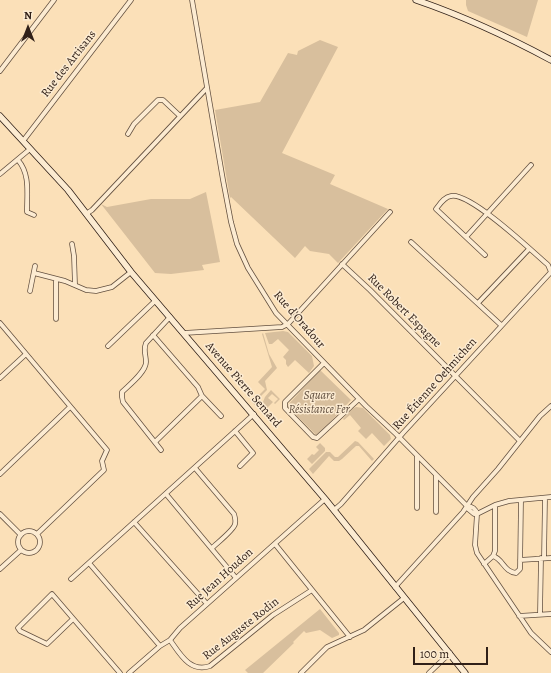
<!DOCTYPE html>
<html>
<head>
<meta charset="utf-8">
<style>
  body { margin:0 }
  #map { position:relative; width:551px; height:673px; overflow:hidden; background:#fbe0b8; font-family:Alegreya,serif }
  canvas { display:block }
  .north { position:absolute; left:8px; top:8px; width:40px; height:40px; -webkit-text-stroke:3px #fcebd1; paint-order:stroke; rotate:0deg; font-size:11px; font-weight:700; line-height:16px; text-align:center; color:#302018 }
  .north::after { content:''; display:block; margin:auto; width:14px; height:18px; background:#302018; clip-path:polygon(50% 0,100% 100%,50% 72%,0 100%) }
  .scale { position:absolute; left:413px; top:647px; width:75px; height:18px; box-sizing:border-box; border:2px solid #302018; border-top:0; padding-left:5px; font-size:12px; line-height:14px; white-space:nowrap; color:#302018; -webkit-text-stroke:3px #fcebd1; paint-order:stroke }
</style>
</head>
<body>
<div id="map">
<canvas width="551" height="673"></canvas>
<div class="north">N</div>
<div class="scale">100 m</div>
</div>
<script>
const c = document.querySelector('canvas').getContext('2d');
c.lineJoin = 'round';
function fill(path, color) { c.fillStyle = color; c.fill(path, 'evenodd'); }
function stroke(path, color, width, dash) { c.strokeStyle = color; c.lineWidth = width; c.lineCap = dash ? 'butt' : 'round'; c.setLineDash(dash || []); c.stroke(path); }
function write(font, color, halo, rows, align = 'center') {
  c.font = font + ' Alegreya,serif'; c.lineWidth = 3; c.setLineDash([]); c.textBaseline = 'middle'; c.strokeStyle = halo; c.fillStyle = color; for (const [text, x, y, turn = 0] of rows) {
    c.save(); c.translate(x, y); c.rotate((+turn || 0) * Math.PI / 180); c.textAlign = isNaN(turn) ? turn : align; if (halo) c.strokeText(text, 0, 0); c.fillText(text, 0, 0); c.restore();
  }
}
fill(new Path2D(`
  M466 0H538L527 37 468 11 466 5Z
  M320 40 338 47 282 153 335 175 330 184 388 209 338 263 329 254 310 251 305 246 295 258 231 197 230 198 215 110 260 102 288 53 297 55 298 51Z
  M206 192 220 262 202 265 204 270 171 274 155 273 101 204 107 207 151 199H190Z
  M283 331 288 332 312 356 314 366 309 373 295 360 288 367 286 364V360L283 357 289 350 278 339 272 344H269L265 333Z
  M263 333 269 354 277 368 265 381 267 390 258 399 259 404 256 406 252 402 265 389 258 382 272 367 262 334Z
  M320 370 351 400 317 436 287 406Z
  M271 390 280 399 275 404 274 403 278 399 272 394 268 398 273 402 267 408 263 402 265 397Z
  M356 407 363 408 390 435 391 439 384 446 372 433 366 439 358 431 361 428 350 415 344 420 343 419 352 409Z
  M355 441 358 442 374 459 372 461 359 446H356L342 459 339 461H334L329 456 313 474 309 469 326 452H330L335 457H338Z
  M320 443 325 448V451L312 464 307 459 312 454 314 455 319 450 316 447Z
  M320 609 339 633V635L332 638 320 630 306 633 304 631 293 642 294 643 263 673H248L245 670Z`), '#d8bf9d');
const minor = new Path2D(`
  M192 0 223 180 231 222 237 244 248 268 276 313 366 406 396 434 467 506 468 509 474 514H477
  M0 71 54 0
  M128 134 134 124 158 100H163L180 116
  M23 141 131 0
  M18 160C30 174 27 192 27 210V212L34 215
  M0 174 30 149
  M86 214 92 210 206 89
  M466 237 531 165
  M411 242 501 325
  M72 244 74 256 75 285
  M485 255 436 209C440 204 444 197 451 196 470 192 532 251 548 265L551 272
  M342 264 370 290 520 441
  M34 273 65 281 86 290 96 291 112 287 131 272
  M30 291 35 266
  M478 303 529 249
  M56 319V279
  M0 323 107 450 102 461 104 470 37 534
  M184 333 282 327 288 324 390 212
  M153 335 198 387 202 396 221 416
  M108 346 155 301
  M324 363 285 402V408L313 437 317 438 359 399
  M0 378 26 354
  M235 431 253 453 240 466
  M155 442 202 396
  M161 450 123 402 122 397V392C129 385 146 372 146 362 146 355 143 350 146 343L170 317
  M195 468 234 514C235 517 236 520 235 524 234 530 217 543 212 548
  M0 474 70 407
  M166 494 236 578
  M467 506C472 506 476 509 477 514
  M417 508V456
  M334 510 341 504 403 433 551 272
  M436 512V475
  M0 514 21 535
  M477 514 475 545 477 553 531 633 551 652
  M477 514 495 505 509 501 551 497
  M134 522 207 604
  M18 542a11 11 0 1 1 22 0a11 11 0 1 1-22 0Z
  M275 544 350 637
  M493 556C503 559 504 572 516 573L520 569 521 500
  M544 558 545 498
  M520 560 551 558
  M89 563 160 646
  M484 564 493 556 495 551V505
  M0 569 21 550
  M71 579 254 414
  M395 587 463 512 473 497 498 469 540 416 551 406
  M540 614 541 558
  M519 616 551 614
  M73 619 47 644 20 631 18 628 52 594 120 673
  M170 640C180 654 190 673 210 666L273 615 312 590
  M129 673 160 646 170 640 180 628 325 499
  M301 673 327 647 364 630 404 598
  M429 673 450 653`);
const secondary = new Path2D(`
  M416 0C463 16 508 37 551 60
  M0 116 68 190 131 272 325 499 465 673`);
stroke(minor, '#635040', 5.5);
stroke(secondary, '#302018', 7);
stroke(minor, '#fcebd1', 4);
stroke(secondary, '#fcebd1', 5.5);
write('12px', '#302018', '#fcebd1', [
  ["Rue des Artisans",69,64,-52],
  ["Rue Robert Espagne",404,311,45],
  ["Rue d'Oradour",299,320,49],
  ["Rue Étienne Oehmichen",435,384,-48],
  ["Avenue Pierre Semard",243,385,49],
  ["Rue Jean Houdon",220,579,-42],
  ["Rue Auguste Rodin",241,629,-38]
]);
write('italic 12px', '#625040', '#fcebd1', [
  ["Square",319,396],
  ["Résistance Fer",319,410]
]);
</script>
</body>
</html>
